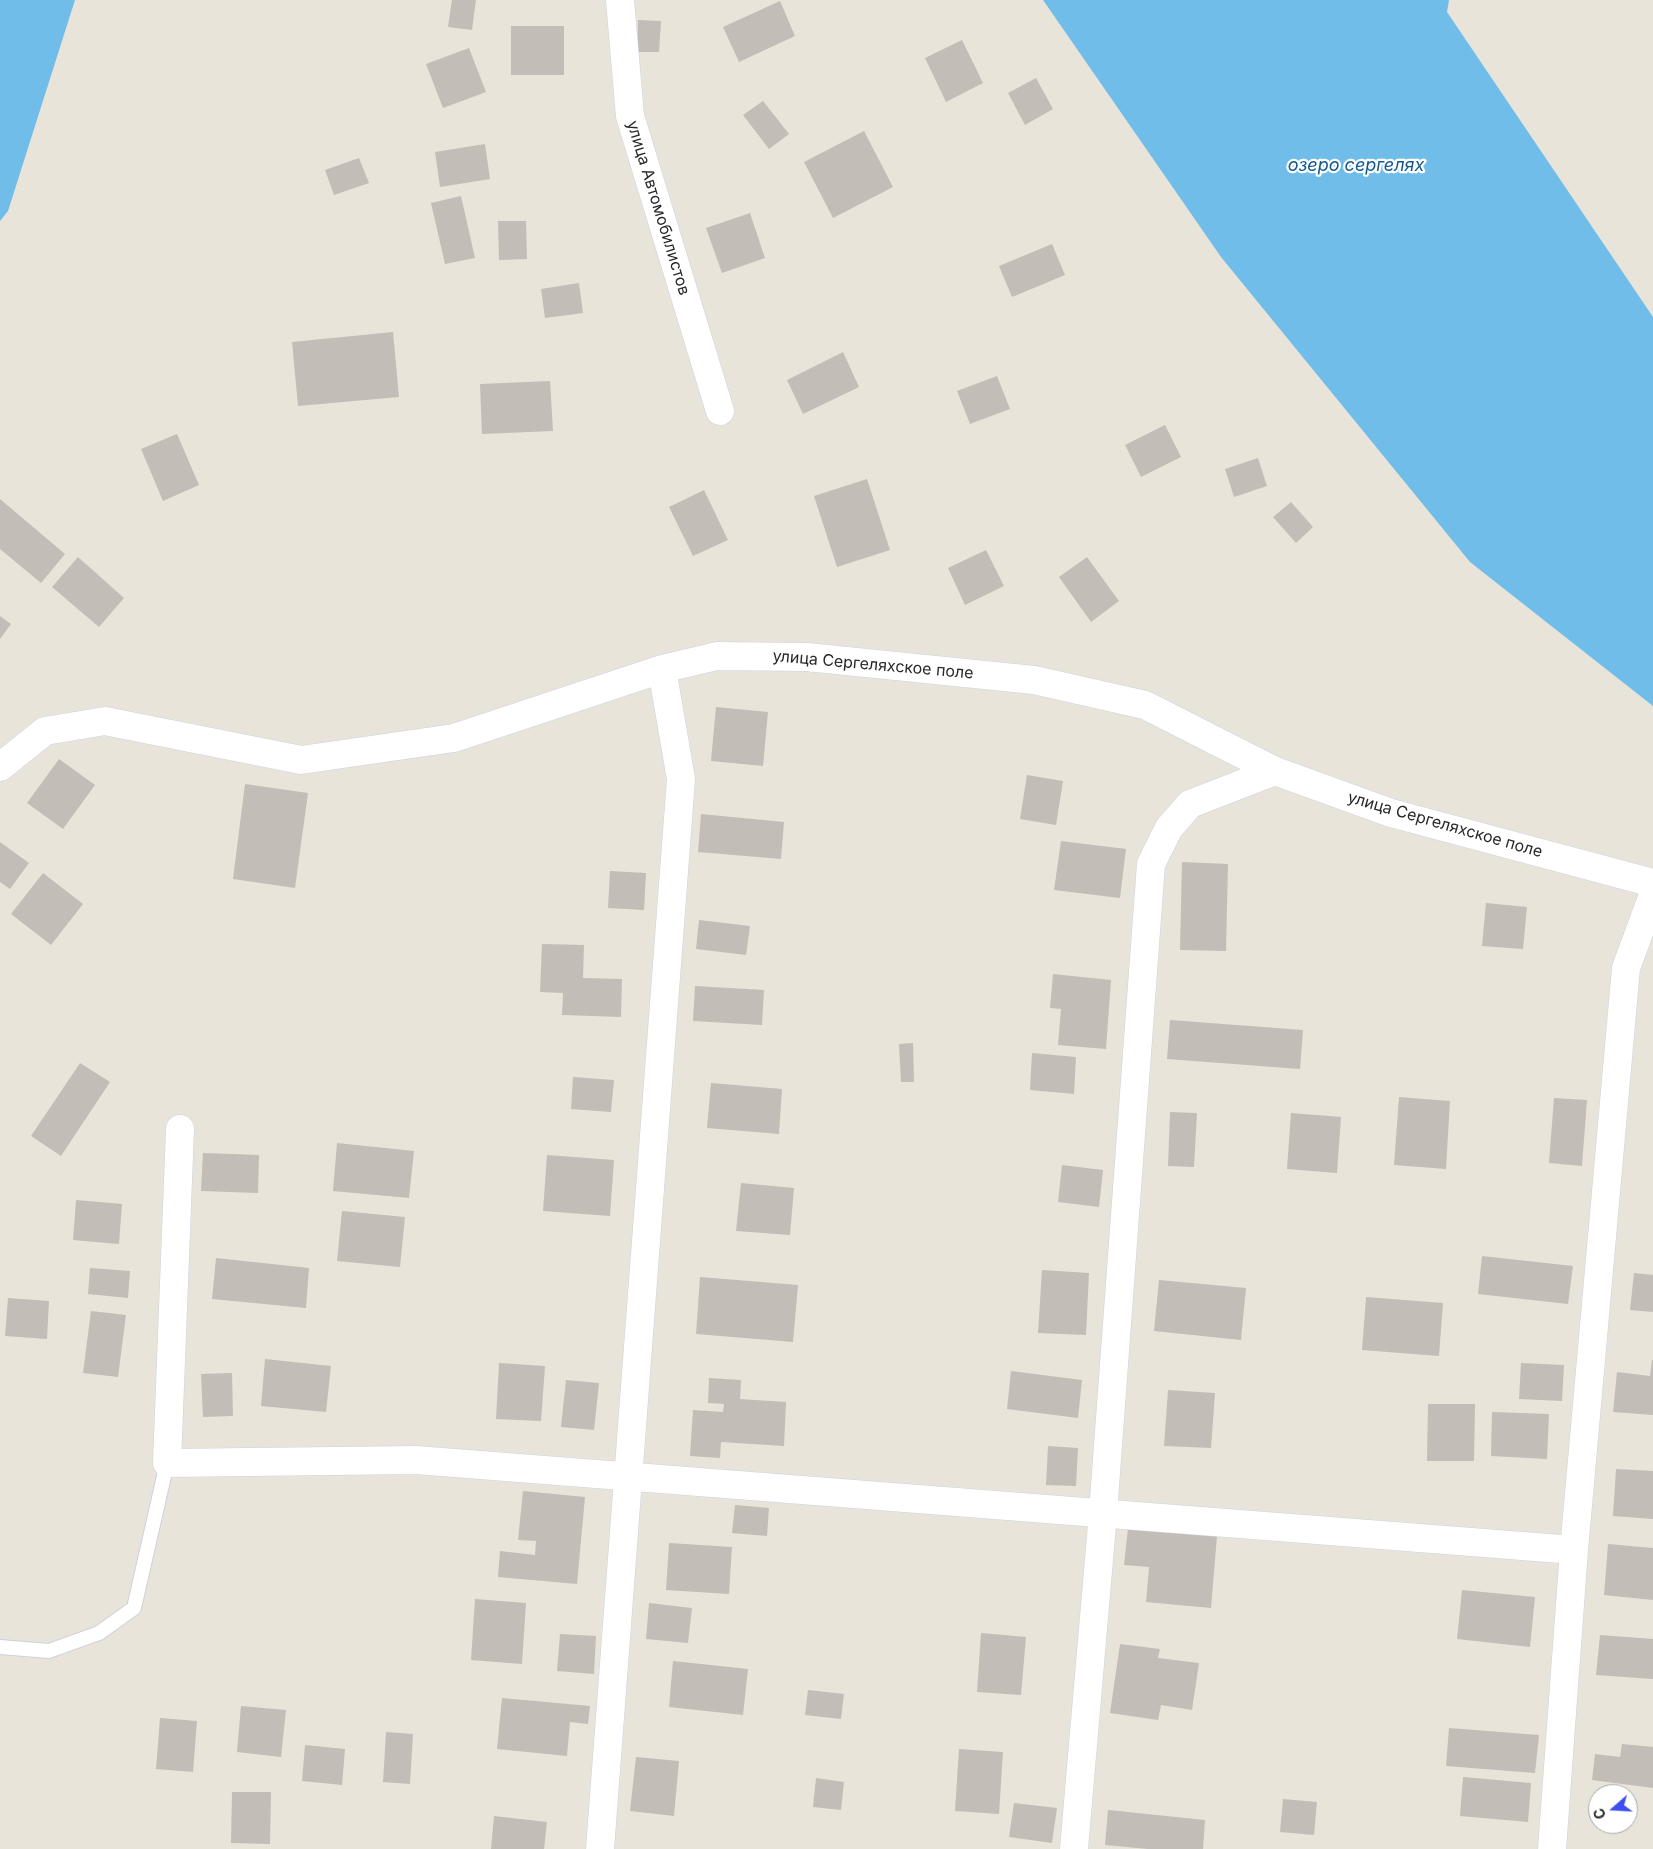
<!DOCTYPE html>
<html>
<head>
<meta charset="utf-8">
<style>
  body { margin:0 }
  #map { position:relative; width:1653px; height:1849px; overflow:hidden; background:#e9e4d9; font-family:Inter,sans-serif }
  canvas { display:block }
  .north { position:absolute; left:1588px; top:1784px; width:50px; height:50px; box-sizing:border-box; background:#fff; border:1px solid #a9a9a9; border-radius:50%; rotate:251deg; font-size:14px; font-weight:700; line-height:20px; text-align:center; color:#272727 }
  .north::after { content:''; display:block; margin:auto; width:18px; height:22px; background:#3e4ff1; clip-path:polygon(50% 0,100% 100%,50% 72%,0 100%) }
</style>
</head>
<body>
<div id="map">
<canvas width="1653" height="1849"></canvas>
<div class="north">С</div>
</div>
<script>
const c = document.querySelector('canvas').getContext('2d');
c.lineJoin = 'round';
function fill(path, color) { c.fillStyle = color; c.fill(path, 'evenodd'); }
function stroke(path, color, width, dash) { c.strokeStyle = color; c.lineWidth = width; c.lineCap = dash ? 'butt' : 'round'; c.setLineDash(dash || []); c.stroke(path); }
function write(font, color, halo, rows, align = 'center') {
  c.font = font + ' Inter,sans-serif'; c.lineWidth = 4.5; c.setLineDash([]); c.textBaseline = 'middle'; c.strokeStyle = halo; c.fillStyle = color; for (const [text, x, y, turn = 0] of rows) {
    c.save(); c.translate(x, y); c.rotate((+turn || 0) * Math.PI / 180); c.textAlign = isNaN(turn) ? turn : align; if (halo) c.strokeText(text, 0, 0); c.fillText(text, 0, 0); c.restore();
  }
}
fill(new Path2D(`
  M0 0H75L8 211 0 221Z
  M1043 0H1449L1447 12 1653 317V706L1470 562 1221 257Z`), '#6fbde8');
fill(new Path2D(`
  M452 0H476L472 30 448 27Z
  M780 1 795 36 739 62 723 27Z
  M638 20 661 21 659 52H637Z
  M511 26H564V75H511Z
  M962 40 983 83 946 102 925 58Z
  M469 48 486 92 443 108 426 64Z
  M1036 78 1053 109 1025 125 1008 93Z
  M763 101 789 134 769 149 743 115Z
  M864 131 893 187 833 218 804 162Z
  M485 144 490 179 440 187 435 152Z
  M359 158 369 183 334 195 325 170Z
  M461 196 475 258 445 264 431 203Z
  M750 213 765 258 722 273 706 228Z
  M498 221H526L527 259 499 260Z
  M1052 244 1065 275 1012 297 999 266Z
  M579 283 583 313 545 318 541 289Z
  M393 332 399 397 298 406 292 342Z
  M843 352 859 387 803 414 787 380Z
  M997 376 1010 409 970 424 957 391Z
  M550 381 553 431 482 434 480 384Z
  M1165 425 1181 457 1141 477 1125 445Z
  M177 434 199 485 163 501 141 449Z
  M1258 458 1267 486 1234 497 1225 469Z
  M867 479 890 550 837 567 814 496Z
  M704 490 728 540 693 556 669 507Z
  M0 499 65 554 41 583 0 549Z
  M1291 502 1313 527 1296 543 1273 517Z
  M986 550 1004 586 965 605 948 568Z
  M78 557 124 598 99 627 52 587Z
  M1087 557 1119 601 1091 622 1059 577Z
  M0 616 11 624 0 639Z
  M716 707 768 712 763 766 711 761Z
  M59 759 95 785 63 829 27 803Z
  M1027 775 1063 781 1056 825 1020 819Z
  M245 784 308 793 295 888 233 879Z
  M701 814 784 822 781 859 698 852Z
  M1061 841 1126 849 1120 898 1054 890Z
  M0 842 29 863 10 889 0 882Z
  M1182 862 1228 864 1226 951 1180 950Z
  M610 871 646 873 644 910 608 908Z
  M43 873 83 904 51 945 11 914Z
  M1486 903 1527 907 1523 949 1482 946Z
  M699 920 750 926 746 955 696 949Z
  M542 944 584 945 583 978 622 979 621 1017 562 1015 563 993 540 992Z
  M1053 974 1111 980 1106 1049 1058 1045 1061 1009 1050 1008Z
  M695 986 764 990 762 1025 693 1021Z
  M1170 1020 1303 1030 1300 1069 1167 1059Z
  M913 1043 914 1082H901L899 1044Z
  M1032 1053 1076 1057 1074 1094 1030 1090Z
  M80 1063 110 1082 61 1156 31 1136Z
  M573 1077 614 1080 611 1112 571 1109Z
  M711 1083 782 1089 779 1134 707 1128Z
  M1399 1097 1450 1101 1446 1169 1394 1165Z
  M1554 1098 1587 1100 1582 1166 1549 1163Z
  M1170 1112 1197 1113 1194 1167 1168 1166Z
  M1291 1113 1341 1117 1337 1173 1287 1169Z
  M337 1143 414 1151 409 1198 333 1191Z
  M203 1153 259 1155 258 1193 201 1191Z
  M547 1155 614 1160 610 1216 543 1211Z
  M1062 1165 1103 1170 1099 1207 1058 1202Z
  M741 1183 794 1188 790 1235 736 1231Z
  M76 1200 122 1204 119 1244 73 1240Z
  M342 1211 405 1217 400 1267 337 1261Z
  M1482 1256 1573 1266 1568 1304 1478 1294Z
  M216 1258 309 1268 306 1308 212 1299Z
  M90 1268 130 1271 128 1298 88 1294Z
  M1042 1270 1089 1273 1086 1335 1038 1333Z
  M1634 1273 1653 1275V1312L1630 1310Z
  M700 1277 798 1285 793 1342 696 1334Z
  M1159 1280 1246 1288 1241 1340 1154 1331Z
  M1366 1297 1443 1303 1439 1356 1362 1350Z
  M8 1298 49 1301 47 1339 5 1336Z
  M91 1311 126 1315 118 1377 83 1373Z
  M265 1359 331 1366 326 1412 261 1406Z
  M1652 1360H1653V1415L1613 1412 1617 1372 1650 1376Z
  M499 1363 545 1366 541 1421 496 1419Z
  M1521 1363 1564 1365 1562 1401 1519 1399Z
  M1011 1371 1082 1380 1078 1418 1007 1409Z
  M232 1373 233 1416 203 1417 201 1374Z
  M709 1378 741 1380 740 1399 786 1402 784 1446 721 1442 720 1458 690 1456 693 1410 723 1412 724 1404 708 1403Z
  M566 1380 599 1383 594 1430 561 1427Z
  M1168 1390 1215 1393 1211 1448 1164 1446Z
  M1428 1404H1475L1474 1461H1427Z
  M1492 1412 1549 1414 1547 1459 1491 1456Z
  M1048 1446 1078 1448 1076 1486 1046 1485Z
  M1616 1469 1653 1471V1519L1613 1516Z
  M523 1491 585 1497 577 1584 498 1577 500 1551 535 1555 536 1541 518 1540Z
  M735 1505 769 1508 767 1536 732 1533Z
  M1128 1528 1217 1536 1211 1608 1146 1602 1149 1567 1124 1565Z
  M669 1543 732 1547 729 1594 666 1590Z
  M1608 1544 1653 1548V1600L1604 1595Z
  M1462 1590 1535 1597 1530 1647 1457 1639Z
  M475 1599 526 1603 522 1664 471 1660Z
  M649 1603 692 1608 688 1643 646 1639Z
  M981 1633 1026 1637 1021 1695 977 1692Z
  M560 1634 596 1636 594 1674 557 1671Z
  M1600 1635 1653 1639V1679L1596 1675Z
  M1120 1644 1160 1649 1158 1658 1199 1663 1192 1710 1161 1705 1158 1720 1110 1713Z
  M673 1661 748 1669 743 1715 669 1707Z
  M808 1690 844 1694 841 1719 805 1715Z
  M502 1698 590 1706 588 1724 570 1722 567 1756 497 1749Z
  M241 1706 286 1710 281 1757 237 1752Z
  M160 1718 197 1721 193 1772 156 1769Z
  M1449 1728 1539 1735 1535 1773 1446 1766Z
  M386 1732 413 1734 410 1784 383 1782Z
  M1622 1744 1653 1747V1788L1592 1780 1595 1754 1620 1757Z
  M305 1745 345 1749 342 1785 302 1781Z
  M959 1749 1003 1752 999 1814 955 1811Z
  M636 1757 679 1761 674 1816 630 1811Z
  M1463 1777 1531 1783 1528 1822 1460 1816Z
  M816 1778 844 1782 841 1810 813 1807Z
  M232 1792H271L270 1844 231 1843Z
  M1283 1799 1317 1802 1314 1835 1280 1832Z
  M1014 1803 1057 1808 1052 1843 1009 1837Z
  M1108 1810 1205 1820 1203 1849H1148L1105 1845Z
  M494 1816 547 1822 544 1849H491Z`), '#c2bdb6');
const service = new Path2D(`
  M0 1647 49 1651 99 1633 134 1608 167 1463`);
const minor = new Path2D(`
  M620 0 630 116 720 411
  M0 767 45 731 105 721 301 760 454 738 662 669 717 656 807 657 1034 680 1145 705 1275 771 1391 813 1653 883
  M180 1129 167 1463 416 1460 1574 1550
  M600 1849 681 779 662 669
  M1074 1849 1103 1513 1151 864 1169 828 1190 804 1275 771
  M1552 1849 1574 1550 1626 968 1653 895`);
stroke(service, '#ced0e0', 16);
stroke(minor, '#ced0e0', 29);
stroke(service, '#fff', 14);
stroke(minor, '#fff', 28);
write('16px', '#272727', '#fff', [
  ["улица Автомобилистов",658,208,73],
  ["улица Сергеляхское поле",873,665,5],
  ["улица Сергеляхское поле",1445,825,16]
]);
write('italic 18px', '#125990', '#fff', [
  ["озеро сергелях",1356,166]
]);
</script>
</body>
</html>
